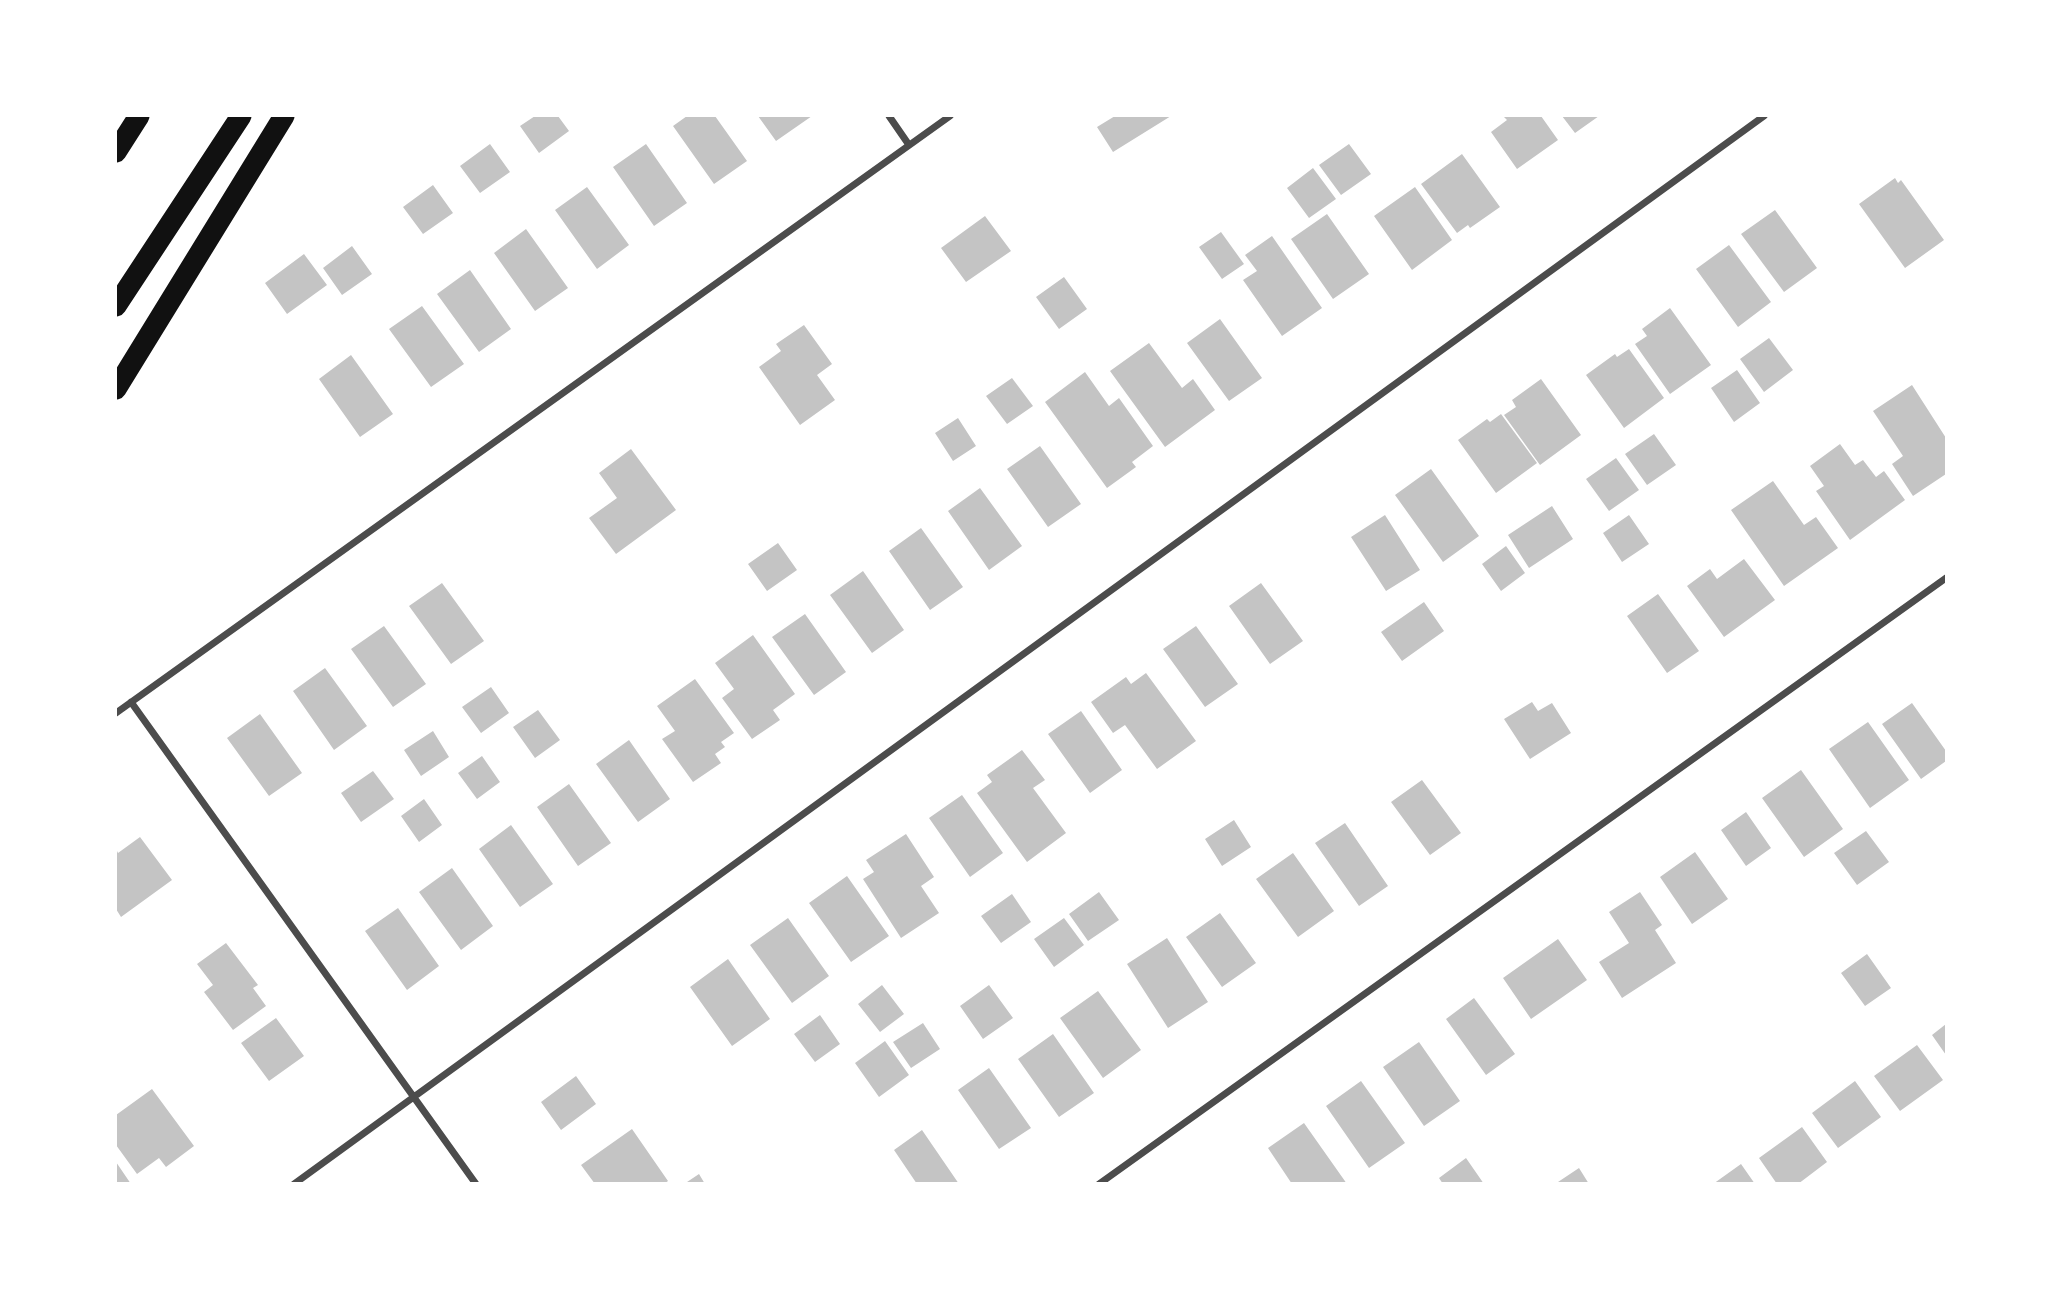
<!DOCTYPE html>
<html>
<head>
<meta charset="utf-8">
<style>
  body { margin:0 }
  #map { position:relative; width:2062px; height:1299px; overflow:hidden; background:#fff; font-family:"DM Sans",sans-serif }
  canvas { display:block }
  .frame { position:absolute; inset:0; border:117px solid #fff; pointer-events:none }
</style>
</head>
<body>
<div id="map">
<canvas width="2062" height="1299"></canvas>
<div class="frame"></div>
</div>
<script>
const c = document.querySelector('canvas').getContext('2d');
c.lineJoin = 'round';
function fill(path, color) { c.fillStyle = color; c.fill(path, 'evenodd'); }
function stroke(path, color, width, dash) { c.strokeStyle = color; c.lineWidth = width; c.lineCap = dash ? 'butt' : 'round'; c.setLineDash(dash || []); c.stroke(path); }
fill(new Path2D(`
  M535 116H558L569 131 539 153 520 126Z
  M687 116H715L747 161 714 184 673 126Z
  M758 116H812L776 141Z
  M1115 116H1171L1113 152 1097 127Z
  M1503 116H1541L1558 140 1517 169 1491 132 1507 120Z
  M1562 116H1599L1575 133Z
  M490 144 510 172 480 193 460 166Z
  M646 144 687 203 654 226 613 167Z
  M1349 144 1371 174 1341 195 1319 165Z
  M1462 154 1500 207 1470 228 1468 225 1457 233 1421 184Z
  M1313 168 1336 199 1309 218 1287 188Z
  M1895 178 1898 183 1901 180 1944 240 1905 268 1859 204Z
  M433 185 453 213 423 234 403 207Z
  M587 187 629 245 597 269 555 210Z
  M1415 187 1452 240 1412 270 1374 216Z
  M1775 210 1817 268 1784 292 1741 234Z
  M1327 214 1369 274 1333 299 1291 239Z
  M985 216 1011 251 966 282 941 248Z
  M526 229 568 288 535 311 494 253Z
  M1221 232 1244 264 1222 279 1199 247Z
  M1272 236 1322 308 1282 336 1243 280 1257 271 1245 255Z
  M1729 245 1771 302 1738 327 1696 269Z
  M352 246 372 274 342 295 323 268Z
  M304 254 327 285 287 314 265 283Z
  M470 270 511 329 479 352 437 294Z
  M1064 277 1087 309 1059 329 1036 297Z
  M422 306 464 364 431 387 389 329Z
  M1670 308 1711 365 1670 394 1635 344 1647 336 1642 329Z
  M1220 319 1262 378 1229 401 1187 343Z
  M804 325 832 364 817 375 835 400 800 425 759 367 781 351 776 344Z
  M1769 338 1793 370 1764 392 1740 359Z
  M1149 343 1182 388 1193 379 1215 410 1165 447 1110 371Z
  M1629 349 1664 398 1624 428 1586 375 1615 354 1617 357Z
  M351 355 393 414 360 437 319 379Z
  M1737 370 1760 403 1734 422 1711 388Z
  M1085 372 1109 406 1119 398 1153 446 1132 462 1136 467 1107 488 1045 402Z
  M1012 378 1033 406 1007 424 986 396Z
  M1541 379 1581 435 1540 465 1504 415 1516 407 1512 400Z
  M1912 385 1946 438V474L1913 496 1892 464 1903 456 1873 411Z
  M1501 414 1537 463 1496 493 1458 440 1487 419 1490 422Z
  M958 418 976 446 953 461 935 433Z
  M1654 434 1676 465 1647 485 1625 454Z
  M1840 444 1855 465 1863 460 1876 477 1884 471 1905 500 1850 540 1816 491 1824 486 1810 466Z
  M1040 446 1081 504 1048 527 1007 469Z
  M631 449 676 510 616 554 589 518 617 498 599 473Z
  M1616 458 1639 490 1609 511 1586 479Z
  M1431 469 1479 536 1443 562 1395 495Z
  M1773 481 1804 525 1816 517 1838 548 1784 586 1731 510Z
  M980 488 1022 546 989 570 948 511Z
  M1552 506 1573 539 1529 568 1508 535Z
  M1385 515 1420 570 1386 591 1351 537Z
  M1629 515 1649 544 1622 562 1603 533Z
  M921 528 963 587 930 610 889 551Z
  M778 543 797 570 767 591 748 564Z
  M1506 546 1525 573 1501 591 1482 564Z
  M1744 559 1775 600 1724 637 1687 586 1710 569 1717 579Z
  M863 571 904 630 872 653 830 595Z
  M442 583 484 641 451 664 409 606Z
  M1261 583 1303 641 1270 664 1229 606Z
  M1658 594 1699 651 1667 673 1627 616Z
  M1424 602 1444 631 1402 661 1381 632Z
  M805 614 846 672 814 695 772 637Z
  M384 626 426 684 393 707 351 649Z
  M1196 626 1238 684 1205 707 1163 649Z
  M753 635 795 694 773 710 780 720 752 739 722 698 734 689 715 663Z
  M325 668 367 726 334 750 293 691Z
  M1146 673 1196 741 1157 769 1125 725 1113 733 1091 702 1126 677 1131 684Z
  M695 679 734 733 721 742 725 747 715 754 721 763 693 782 662 739 675 731 657 706Z
  M491 687 509 713 481 733 462 707Z
  M1532 702 1538 711 1552 703 1571 733 1530 759 1504 719Z
  M1912 703 1946 751V761L1921 779 1882 724Z
  M538 710 560 740 535 758 513 727Z
  M1081 711 1122 770 1090 793 1048 734Z
  M260 714 302 773 269 796 227 738Z
  M1868 722 1909 780 1870 808 1829 749Z
  M433 731 449 757 421 776 404 750Z
  M629 740 670 799 638 822 596 764Z
  M1022 750 1045 780 1033 788 1066 833 1027 862 977 793 992 782 987 775Z
  M482 756 500 782 477 799 458 773Z
  M1801 770 1843 829 1804 857 1762 798Z
  M373 771 394 799 361 822 341 793Z
  M1422 780 1461 833 1430 855 1391 802Z
  M569 784 611 843 578 866 537 807Z
  M962 795 1003 853 970 877 929 818Z
  M424 799 442 825 419 842 401 816Z
  M1746 812 1771 848 1746 866 1721 830Z
  M1234 820 1251 847 1222 866 1205 839Z
  M1345 823 1388 886 1359 906 1315 843Z
  M511 825 553 884 520 907 479 849Z
  M1866 831 1889 862 1857 885 1834 853Z
  M906 834 934 877 921 886 939 913 901 938 863 879 874 872 866 860Z
  M140 837 172 880 121 917 116 909V849L118 853Z
  M1695 852 1728 899 1692 924 1660 877Z
  M1293 853 1334 911 1298 937 1256 879Z
  M452 868 493 926 461 950 419 892Z
  M847 876 889 936 851 962 809 903Z
  M1099 892 1119 920 1088 941 1069 914Z
  M1640 892 1662 925 1655 930 1676 963 1622 998 1599 962 1629 943 1609 912Z
  M1012 894 1031 922 1001 943 981 916Z
  M398 908 439 966 407 990 365 931Z
  M1220 913 1256 963 1222 987 1186 937Z
  M788 918 829 976 792 1003 750 945Z
  M1064 918 1084 945 1054 967 1034 939Z
  M1167 938 1208 1002 1168 1028 1127 964Z
  M1558 939 1587 980 1531 1019 1503 978Z
  M226 943 258 985 253 988 266 1006 233 1030 204 992 213 985 197 964Z
  M1867 954 1891 988 1865 1006 1841 973Z
  M728 959 770 1019 732 1046 690 987Z
  M882 985 904 1014 880 1032 858 1004Z
  M989 985 1013 1018 983 1039 960 1006Z
  M1098 991 1141 1050 1103 1078 1060 1018Z
  M1474 998 1515 1054 1486 1075 1446 1019Z
  M820 1015 840 1044 815 1062 794 1034Z
  M276 1018 304 1056 269 1081 241 1043Z
  M923 1023 940 1049 911 1068 893 1042Z
  M1946 1024V1055L1932 1035Z
  M1053 1034 1094 1093 1059 1117 1018 1059Z
  M885 1041 909 1075 879 1097 855 1063Z
  M1419 1042 1460 1101 1424 1126 1383 1067Z
  M1917 1045 1943 1080 1900 1111 1874 1076Z
  M989 1068 1031 1128 999 1149 958 1090Z
  M576 1076 596 1104 561 1130 541 1102Z
  M1361 1081 1405 1143 1369 1168 1326 1106Z
  M1855 1081 1881 1117 1838 1148 1812 1113Z
  M152 1089 194 1146 166 1167 159 1158 137 1174 116 1145V1115Z
  M1304 1123 1347 1184H1292L1268 1148Z
  M1802 1127 1827 1162 1798 1184H1777L1759 1158Z
  M632 1129 668 1181 664 1184H595L581 1165Z
  M922 1130 959 1184H917L894 1150Z
  M1466 1158 1484 1184H1443L1439 1178Z
  M116 1162 131 1184H116Z
  M1741 1164 1755 1184H1713Z
  M1579 1168 1589 1184H1555Z
  M699 1174 705 1184H684Z`), '#c4c4c4');
stroke(new Path2D(`
  M889 116 909 145
  M131 702 476 1184
  M116 713 950 116
  M294 1184 1764 116
  M1099 1184 1946 578`), '#4c4c4c', 7);
stroke(new Path2D(`
  M116 152 139 116
  M116 306 241 116
  M116 389 284 116`), '#111', 21);
</script>
</body>
</html>
